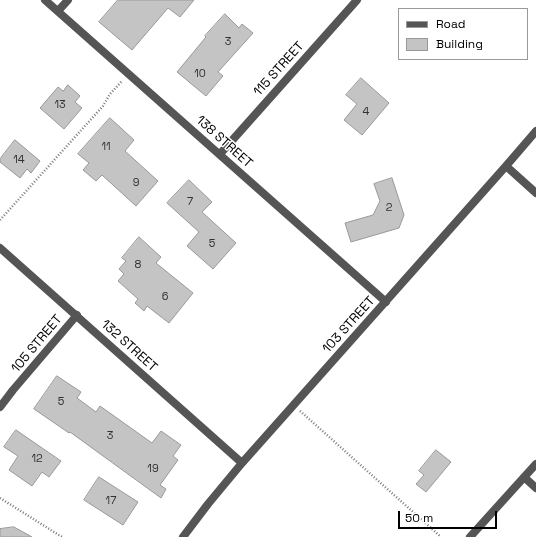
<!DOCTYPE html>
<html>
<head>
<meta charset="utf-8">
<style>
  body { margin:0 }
  #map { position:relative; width:536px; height:537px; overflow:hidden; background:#fff; font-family:"Space Grotesk",sans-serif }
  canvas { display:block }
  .legend { position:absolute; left:398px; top:8px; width:130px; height:52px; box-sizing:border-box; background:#fff; border:1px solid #999; margin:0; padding:5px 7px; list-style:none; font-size:12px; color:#000 }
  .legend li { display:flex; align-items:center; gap:8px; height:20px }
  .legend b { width:20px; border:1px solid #999 }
  .scale { position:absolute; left:398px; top:511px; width:99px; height:18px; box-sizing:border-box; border:2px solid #000; border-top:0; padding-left:5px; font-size:12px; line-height:14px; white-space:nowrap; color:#000; -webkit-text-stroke:3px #fff; paint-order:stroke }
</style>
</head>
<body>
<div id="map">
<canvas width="536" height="537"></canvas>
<ul class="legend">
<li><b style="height:5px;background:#555"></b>Road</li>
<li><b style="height:11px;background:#c4c4c4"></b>Building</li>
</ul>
<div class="scale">50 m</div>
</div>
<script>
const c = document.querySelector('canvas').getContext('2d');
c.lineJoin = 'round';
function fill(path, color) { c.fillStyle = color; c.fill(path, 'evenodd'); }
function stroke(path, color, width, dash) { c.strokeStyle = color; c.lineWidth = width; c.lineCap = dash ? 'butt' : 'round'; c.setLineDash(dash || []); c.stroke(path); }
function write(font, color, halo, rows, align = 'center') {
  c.font = font + ' "Space Grotesk",sans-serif'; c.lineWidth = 3; c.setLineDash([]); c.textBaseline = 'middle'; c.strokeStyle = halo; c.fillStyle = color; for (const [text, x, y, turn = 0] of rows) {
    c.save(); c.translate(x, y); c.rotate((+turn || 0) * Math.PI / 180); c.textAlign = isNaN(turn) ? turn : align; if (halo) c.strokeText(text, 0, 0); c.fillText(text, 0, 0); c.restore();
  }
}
const building = new Path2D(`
  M118 0H194L180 17 168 8 132 50 99 22Z
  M225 14 239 28 242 24 253 33 218 72 223 76 206 96 177 72 206 37 205 36Z
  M361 78 389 103 362 135 344 120 357 104 346 95Z
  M68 85 80 96 75 102 82 108 64 129 40 108 58 87 63 91Z
  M110 118 134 140 125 151 158 181 136 206 102 175 96 181 83 170 89 163 78 154Z
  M15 140 40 161 31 173 27 169 20 178 0 162V159Z
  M392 178 404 215 399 228 351 242 345 223 373 215 380 201 374 184Z
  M189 180 212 202 202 212 236 243 213 269 187 246 199 232 167 203Z
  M139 237 161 257 156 263 193 293 169 323 147 306 144 311 135 303 138 299 118 281 124 274 119 269 126 261 122 258Z
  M57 376 81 392 77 398 96 412 100 406 152 443 161 431 181 445 173 456 178 460 160 485 166 489 161 498 70 432 69 433 34 409Z
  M16 430 61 461 49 477 42 472 32 486 9 470 18 456 4 447Z
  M436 450 451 462 426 492 416 484 424 475 419 471Z
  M99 477 138 502 123 525 84 500Z
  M14 527 32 537H0V529Z`);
fill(building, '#c4c4c4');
stroke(building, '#999', 1);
stroke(new Path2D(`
  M0 220 103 106 110 94 122 81
  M300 411 441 537
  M0 498 62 537`), '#777', 2.5, [1, 2]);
stroke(new Path2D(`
  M45 0 386 302
  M58 11 68 0
  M220 154 357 0
  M506 166 536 193
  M0 248 242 463
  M0 407 13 390 77 315
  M524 477 536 488
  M183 537 208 504 242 463 506 166 536 131
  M470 537 536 464`), '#555', 8);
write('11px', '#313131', null, [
  ["3",228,42],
  ["10",200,74],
  ["13",60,105],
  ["4",366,112],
  ["11",106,147],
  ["14",19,160],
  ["9",136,183],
  ["7",190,202],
  ["2",389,208],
  ["5",212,244],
  ["8",138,265],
  ["6",165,297],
  ["5",61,402],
  ["3",110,436],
  ["12",37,459],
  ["19",153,469],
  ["17",111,501]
]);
write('13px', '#000', '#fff', [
  ["115 STREET",279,69,-48],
  ["138 STREET",224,142,42],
  ["103 STREET",349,325,-48],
  ["105 STREET",37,344,-50],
  ["132 STREET",129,346,42]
]);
</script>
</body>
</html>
